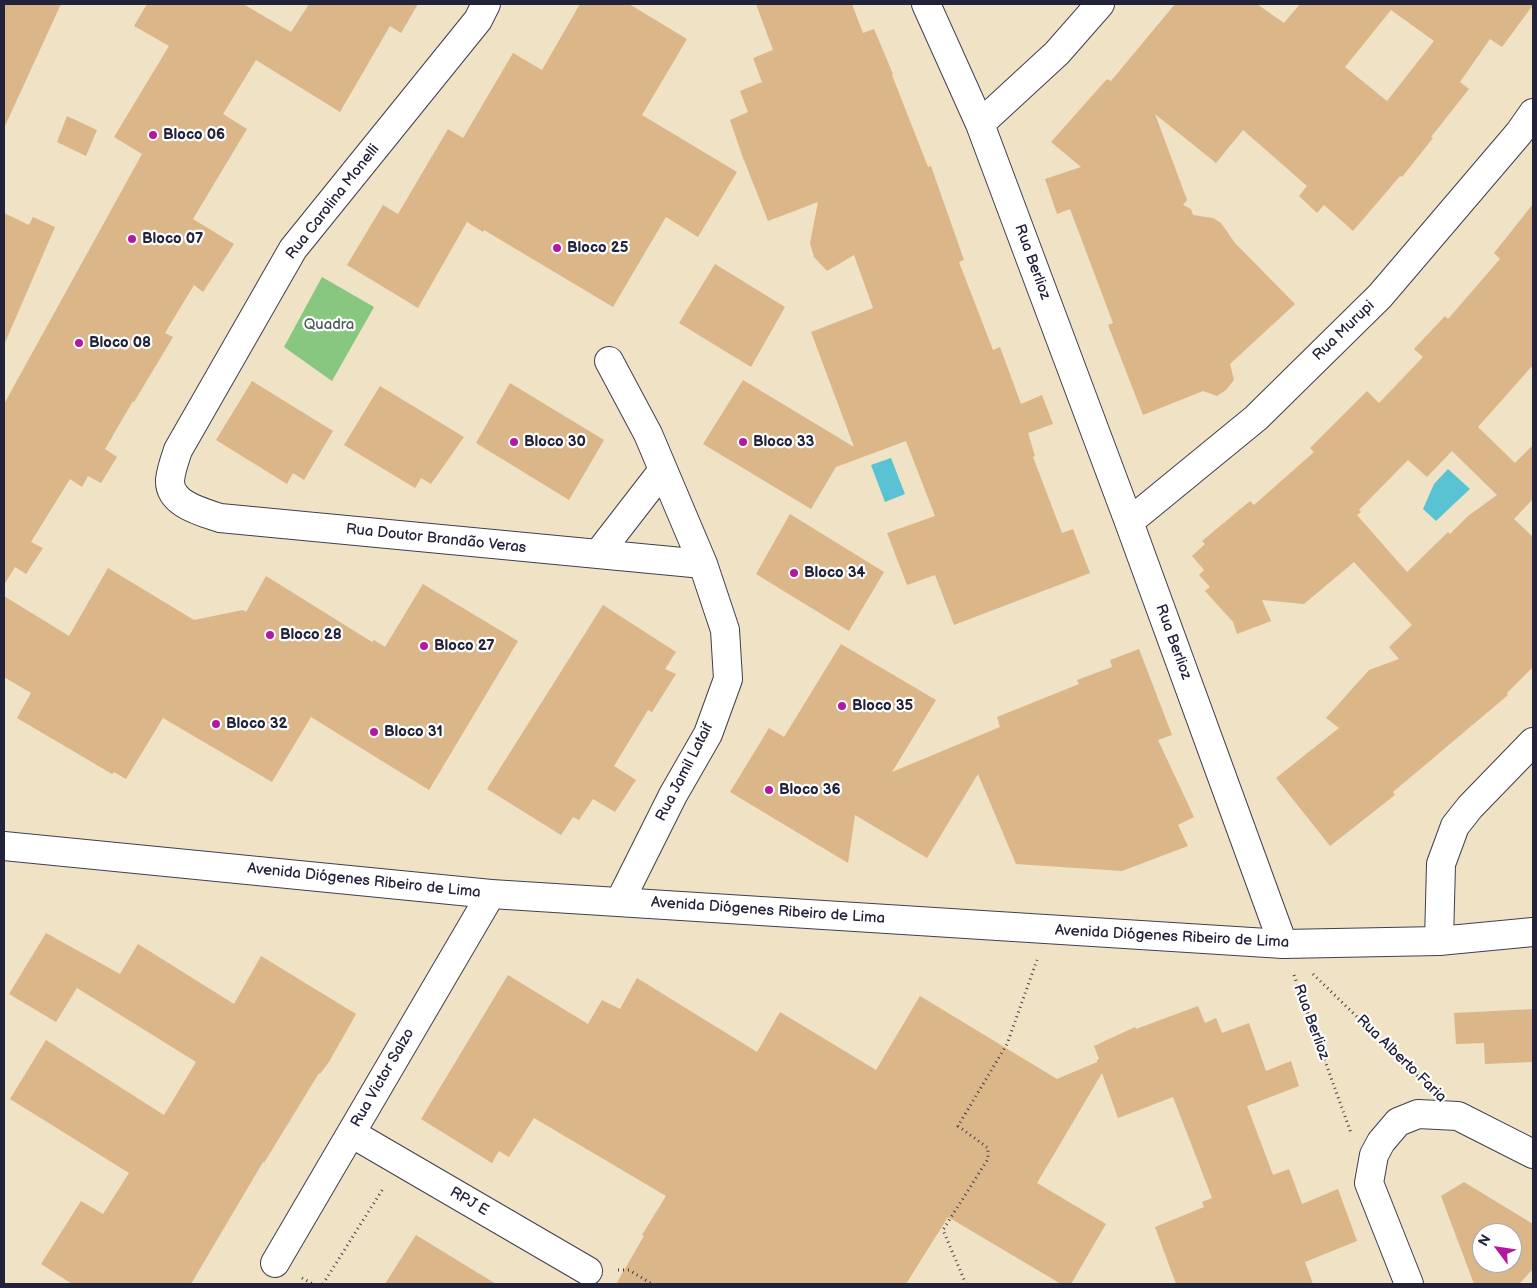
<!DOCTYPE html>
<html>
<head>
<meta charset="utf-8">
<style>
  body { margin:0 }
  #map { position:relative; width:1537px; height:1288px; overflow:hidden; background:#f0e2c5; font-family:"Balsamiq Sans",sans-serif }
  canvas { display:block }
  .frame { position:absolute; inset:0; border:5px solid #22223b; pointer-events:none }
  .north { position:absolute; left:1472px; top:1223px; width:50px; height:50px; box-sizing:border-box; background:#fff; border:1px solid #a7a7b1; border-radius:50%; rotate:301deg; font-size:14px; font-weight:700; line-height:20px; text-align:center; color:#22223b }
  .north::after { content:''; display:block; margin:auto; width:18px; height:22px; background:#b5179e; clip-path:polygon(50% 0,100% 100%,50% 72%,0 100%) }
</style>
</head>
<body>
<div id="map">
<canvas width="1537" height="1288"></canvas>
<div class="frame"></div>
<div class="north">N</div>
</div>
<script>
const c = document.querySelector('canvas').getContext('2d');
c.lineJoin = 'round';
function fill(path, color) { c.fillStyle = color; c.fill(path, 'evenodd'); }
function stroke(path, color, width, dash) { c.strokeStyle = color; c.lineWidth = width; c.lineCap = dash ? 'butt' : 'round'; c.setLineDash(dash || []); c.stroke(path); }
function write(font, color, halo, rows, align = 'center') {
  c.font = font + ' "Balsamiq Sans",sans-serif'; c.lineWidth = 4.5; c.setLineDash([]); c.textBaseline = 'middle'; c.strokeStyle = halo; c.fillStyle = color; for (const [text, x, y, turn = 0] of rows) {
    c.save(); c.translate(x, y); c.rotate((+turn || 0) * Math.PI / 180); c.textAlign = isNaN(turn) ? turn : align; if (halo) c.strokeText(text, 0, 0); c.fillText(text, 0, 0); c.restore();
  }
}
fill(new Path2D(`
  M322 277 374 307 332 381 284 347Z`), '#87c77f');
fill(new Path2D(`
  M891 458 905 494 885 502 871 465Z
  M1448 469 1470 489 1436 521 1423 509 1434 484Z`), '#59c3d4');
fill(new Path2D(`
  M4 4H61L4 128Z
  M147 4H243L291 32 309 4H418L401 33 390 26 340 112 256 60 223 114 247 129 193 219 234 244 203 292 194 285 165 333 173 337 134 402 133 401 105 449 117 457 101 483 88 476 82 487 70 479 31 542 43 548 26 574 15 567 4 585V404L142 154 114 137 169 46 134 26Z
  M580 4H629L687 39 642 115 737 172 698 237 666 217 613 307 484 230 483 232 467 222 418 308 347 265 383 205 398 214 448 129 463 138 513 53 542 70Z
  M756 4H852L863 33 874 29 893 74 892 75 928 167 931 166 964 260 959 262 993 350 1000 347 1021 404 1042 395 1053 424 1028 433 1035 456 1033 457 1062 533 1073 529 1090 573 954 625 935 575 907 585 887 533 935 516 906 441 836 467 811 509 703 444 743 380 854 447 811 332 873 308 854 255 827 271 814 257 810 243 818 202 768 221 744 160V161L730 120 748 112 740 91 762 82 753 58 773 50Z
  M1175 4H1257L1284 23 1300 4 1533 5 1502 47 1490 39 1460 82 1469 89 1431 137 1433 138 1402 177 1400 176 1353 231 1324 205 1317 213 1299 196 1307 186 1243 130 1216 163 1155 114 1187 200 1183 205 1191 209 1193 215 1213 218 1221 223 1235 243 1295 304 1230 364 1234 380 1226 390 1217 396 1203 391 1143 415 1108 325 1113 323 1070 209 1057 214 1045 179 1081 167 1051 142 1107 79 1111 81ZM1391 10 1434 41 1387 101 1345 67Z
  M67 116 97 130 86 156 57 142Z
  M1533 204V365L1478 427 1515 463 1533 445V499L1514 519 1533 537V667L1507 693 1508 695 1393 792 1395 795 1330 846 1276 778 1339 728 1326 718 1369 670 1399 659 1389 647 1412 625 1354 562 1304 604 1262 600 1271 621 1237 634 1233 622 1205 591 1210 587 1199 575 1204 570 1192 556 1205 544 1202 541 1250 501 1254 505 1314 452 1310 448 1367 391 1379 403 1423 357 1414 349 1445 316 1448 319 1500 259 1494 253ZM1452 451 1497 495 1468 516 1450 534 1448 532 1407 572 1357 515 1361 512 1359 510 1408 460 1427 477Z
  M4 213 29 225 33 217 55 227 4 345Z
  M715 264 785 307 751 367 679 323Z
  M252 381 333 431 304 480 293 473 287 484 216 440Z
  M510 383 604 440 569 500 476 443Z
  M380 386 464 437 431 484 421 478 415 488 344 445Z
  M790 514 884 572 849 631 756 574Z
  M108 568 194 620 243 610 246 612 266 576 372 642 374 640 385 647 423 584 518 641 429 790 311 717 272 782 163 718 126 779 114 772 112 774 17 718 31 693 4 677V596L69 636Z
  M603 605 676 652 665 669 676 674 652 712 648 710 614 766 636 780 615 812 593 799 579 820 573 817 561 835 487 789Z
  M841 644 936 700 892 772 1000 727 997 717 1079 684 1077 680 1112 667 1110 660 1139 649 1172 735 1158 740 1194 817 1178 825 1188 846 1122 871 1016 864 978 774 927 858 855 815 848 863 730 792 769 728 784 737Z
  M46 933 120 974 138 944 234 1004 261 956 356 1014 329 1062 320 1074 319 1073 264 1163 263 1162 191 1284H72L41 1264 81 1201 103 1214 129 1173 10 1099 46 1040 164 1115 196 1062 77 988 56 1022 9 994Z
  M508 975 588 1024 602 1000 620 1009 637 978 757 1052 780 1012 876 1070 920 996 1057 1079 1097 1062V1060L1099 1059 1094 1046 1135 1027 1136 1029 1198 1006 1205 1023 1216 1018 1222 1033 1249 1023 1266 1071 1291 1061 1299 1086 1247 1106 1273 1175 1289 1169 1302 1204 1338 1189 1357 1241 1305 1262 1313 1284H1176L1155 1227 1204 1207 1202 1202 1212 1198 1173 1097 1118 1118 1102 1073 1037 1183 1106 1224 1071 1284H1061L948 1217 906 1284H616L644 1236 642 1235 666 1196 534 1118 509 1157 499 1151 492 1163 421 1119Z
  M1533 1009V1062L1485 1064 1484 1043 1456 1044 1454 1013Z
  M1464 1182 1533 1224V1269L1519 1284H1474L1441 1196ZM1482 1233H1512V1263H1482Z
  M416 1235 496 1284H385Z`), '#dab688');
const street = new Path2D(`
  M486 4 478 20 293 249 178 450C175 459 171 470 170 480 169 504 202 512 220 518L703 564
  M926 4 980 124 1129 522 1283 944
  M980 124 1057 53 1100 4
  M609 361 648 434 703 564 725 630 728 679 708 734 673 795 620 901
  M1129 522 1256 418 1380 296 1519 133 1533 113
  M598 554 663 470
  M1439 941 1441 864 1455 826 1470 807 1533 742
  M351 1133 588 1271
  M275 1263 491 894
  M1409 1284 1369 1183 1374 1155 1381 1142 1398 1122 1418 1114 1458 1116 1533 1154`);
const secondary = new Path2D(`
  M4 846 491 894 1283 944 1439 941 1533 932`);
stroke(street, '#413f50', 30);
stroke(secondary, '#413f50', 30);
stroke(new Path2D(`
  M1313 974 1425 1083
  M1294 975 1351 1133
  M618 1270H629L652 1284
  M302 1278 313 1284
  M323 1284 384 1187
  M966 1284 943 1230 988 1159V1148L958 1126 1007 1044 1037 960`), '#413f50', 3, [1, 4]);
stroke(street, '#fff', 28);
stroke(secondary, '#fff', 28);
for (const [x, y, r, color] of [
  [153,135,5,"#b5179e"],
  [132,239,5,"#b5179e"],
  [557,248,5,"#b5179e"],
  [79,343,5,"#b5179e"],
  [514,442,5,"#b5179e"],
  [743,442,5,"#b5179e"],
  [794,573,5,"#b5179e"],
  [270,635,5,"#b5179e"],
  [424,646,5,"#b5179e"],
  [842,706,5,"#b5179e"],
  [216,724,5,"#b5179e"],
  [374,732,5,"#b5179e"],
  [769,790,5,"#b5179e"]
]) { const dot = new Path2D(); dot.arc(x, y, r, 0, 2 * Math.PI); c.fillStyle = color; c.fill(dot); stroke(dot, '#fff', 2); }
write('bold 15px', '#22223b', '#fff', [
  ["Bloco 06",163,135],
  ["Bloco 07",142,239],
  ["Bloco 25",567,248],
  ["Bloco 08",89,343],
  ["Bloco 30",524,442],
  ["Bloco 33",753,442],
  ["Bloco 34",804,573],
  ["Bloco 28",280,635],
  ["Bloco 27",434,646],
  ["Bloco 35",852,706],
  ["Bloco 32",226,724],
  ["Bloco 31",384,732],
  ["Bloco 36",779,790]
], 'left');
write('15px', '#22223b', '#fff', [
  ["Rua Carolina Monelli",333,202,-52],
  ["Rua Berlioz",1032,262,70],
  ["Rua Murupi",1344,331,-44],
  ["Rua Doutor Brandão Veras",436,539,6],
  ["Rua Berlioz",1173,642,70],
  ["Rua Jamil Lataif",685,772,-63],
  ["Avenida Diógenes Ribeiro de Lima",364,881,6],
  ["Avenida Diógenes Ribeiro de Lima",768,911,4],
  ["Avenida Diógenes Ribeiro de Lima",1172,937,3],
  ["Rua Berlioz",1311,1022,70],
  ["Rua Alberto Faria",1401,1059,44],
  ["Rua Victor Salzo",383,1078,-60],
  ["RPJ E",469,1202,30]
]);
write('15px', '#455c53', '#fff', [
  ["Quadra",329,325]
]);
</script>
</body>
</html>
